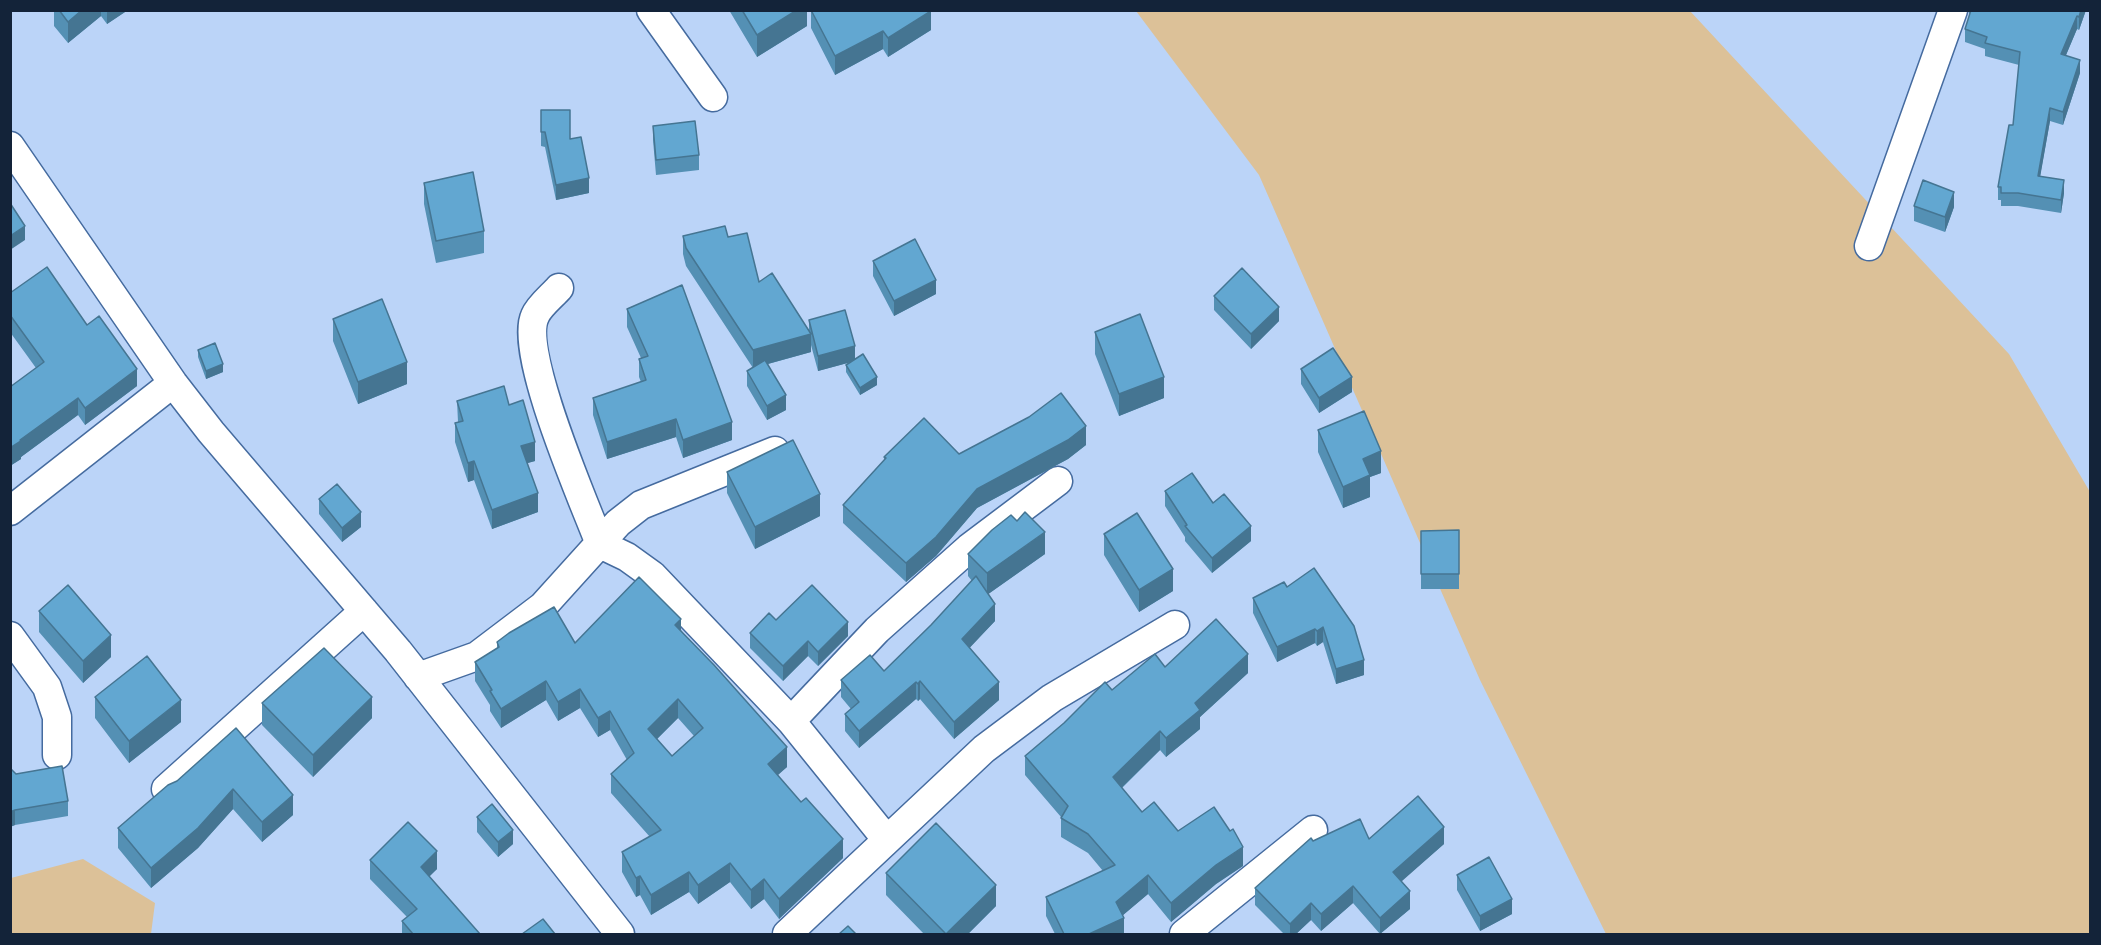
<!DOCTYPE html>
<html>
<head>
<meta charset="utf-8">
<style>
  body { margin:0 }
  #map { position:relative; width:2101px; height:945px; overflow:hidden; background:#bbd4f8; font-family:Raleway,sans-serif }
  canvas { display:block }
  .frame { position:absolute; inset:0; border:12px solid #132339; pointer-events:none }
</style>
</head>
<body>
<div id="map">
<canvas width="2101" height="945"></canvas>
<div class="frame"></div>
</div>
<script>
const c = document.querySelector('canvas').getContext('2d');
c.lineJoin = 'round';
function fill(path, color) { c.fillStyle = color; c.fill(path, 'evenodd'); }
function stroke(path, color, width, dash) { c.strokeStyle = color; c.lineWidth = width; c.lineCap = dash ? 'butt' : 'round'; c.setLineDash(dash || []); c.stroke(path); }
fill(new Path2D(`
  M1136 11H1690L2009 354 2090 492V934H1606L1480 680 1259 175Z
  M83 859 155 903 151 934H11V878Z`), '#dcc198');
const minor = new Path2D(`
  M651 10 713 97
  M10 146 173 383 211 432 398 651 620 934
  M1869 246 1953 10
  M559 288C552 296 539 306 535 316 518 352 584 502 600 544L627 557 652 575 791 721 887 840
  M10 511 173 383
  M10 636 47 687 57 717V755
  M418 677 477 656 543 606 618 523 641 505 775 451
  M791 721 877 630 969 548 1058 481
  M166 789 364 611
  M787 934 984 749 1052 698 1175 625
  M1184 934 1313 830`);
stroke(minor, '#456b9f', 31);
stroke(minor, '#fff', 28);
fill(new Path2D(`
  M54 10H128L107 24 101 16 68 43 54 26Z
  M729 10H807V26L757 57Z
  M811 10H931V30L888 57 883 49 835 75 811 28Z
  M1969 10H2086L2079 30 2077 29 2066 55 2080 73 2063 125 2050 121 2040 176 2064 193 2061 213 2018 206H2001V200H1998V187L2013 125 2019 65 1985 56V49L1965 42V29L1970 14H1969Z
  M541 110 570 139 589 193 556 200 545 147 541 146Z
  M653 126 699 155V170L656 175 653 140Z
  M424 183 484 231V253L436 263 424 204Z
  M1914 206 1954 207 1945 232 1914 221Z
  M683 236 728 237 759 282 809 330V320L855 359 877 385 860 395 846 372V365L851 362 818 371 811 345V352L768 364 786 410 767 420 747 386V371L753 368 686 266 683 254Z
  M873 261 936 294 894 316 873 276Z
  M10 293 87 325 137 386 85 425 78 415 21 457V459L10 466V387L36 368 10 332Z
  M1214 296 1279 321 1251 349 1214 310Z
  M627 309 732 440 683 458 676 437 607 459 593 415V398L641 382 639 377V359L641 358 627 327Z
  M333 319 407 384 358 404 333 341Z
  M1095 332 1164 398 1119 416 1095 354Z
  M198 350 223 372 206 379 198 357Z
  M1301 369 1352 392 1319 413 1301 384Z
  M457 401 509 405 535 461 527 463 538 512 492 529 474 480 468 482 455 442V423L458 422Z
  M1318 430 1381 473 1370 477V497L1343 508 1318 452Z
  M1086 445 1068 459 977 508 936 556 906 582 843 523V505L884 460V457L959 454Z
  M727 472 820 516 755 549 727 493Z
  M1165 491 1213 503 1251 541 1212 573 1185 541V537L1165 506Z
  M319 499 361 527 342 542 319 514Z
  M1459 530V589H1421V531Z
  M1104 534 1173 591 1139 612 1104 555Z
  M968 554H1045L988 594 995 621 969 648 999 700 954 739 920 699 918 701 916 699 859 748 845 731V714L851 709 841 697V680L884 671 931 625 972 581 968 576Z
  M1287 587 1364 675 1336 684 1323 642 1317 646 1315 643 1277 662 1253 613V598Z
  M39 611 111 657 83 683 39 632Z
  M681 630 787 767 777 775 843 858 779 919 764 899 751 909 730 882 698 904 689 892 651 915 640 895 636 897 622 872V852L650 837 611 793V774L627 760 610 730 598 737 580 708 558 721 546 700 501 728 490 711V705L475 681V662L497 648V642L575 643ZM678 718 694 736 672 756 657 739Z
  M750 633 848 636 818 666 808 656 783 681 750 648Z
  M1165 667 1248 673 1200 717V729L1166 757 1160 750 1122 788 1142 812 1243 866 1216 884 1171 922 1148 894 1123 915 1124 934H1055L1046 916V897L1103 871 1088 853 1061 837V817L1025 775V756L1112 690Z
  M95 697 181 722 129 763 95 718Z
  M262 703 372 718 313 777 262 725Z
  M236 728 293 815 262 842 233 809 198 848 151 888 118 848V828L177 781Z
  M10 768 16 774 68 801V816L15 825 10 827Z
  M477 817 513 844 498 857 477 832Z
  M1369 839 1444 844 1401 881 1410 909 1380 934 1353 903 1321 931 1311 920 1296 934H1284L1255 905V888L1313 841Z
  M370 860 437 869 429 876 480 934H402V921L407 917 370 879Z
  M886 873 996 906 968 934H924L886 895Z
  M1457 875 1512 914 1480 931 1457 890Z`), '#5490b4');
fill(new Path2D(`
  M82 10H101V16L68 43V22Z
  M107 10H128L107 24Z
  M797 10H807V26L757 57V35Z
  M2081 10H2086L2079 30V17Z
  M931 11V30L888 57V38Z
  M2077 16V29L2061 67V54Z
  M883 31V49L835 75V56Z
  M2080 60V73L2063 125V112Z
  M2050 108V121L2038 189V176Z
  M589 178V193L556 200V185Z
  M2064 180V193L2061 213V200Z
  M1954 192V207L1945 232V217Z
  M25 226V240L10 250V236Z
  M936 280V294L894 316V301Z
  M1279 307V321L1251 349V334Z
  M811 334V352L753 368V350Z
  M855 346V361L818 371V356Z
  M407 362V384L358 404V382Z
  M223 364V372L206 379V371Z
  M137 369V386L85 425V408Z
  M877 377V385L860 395V388Z
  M1164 377V398L1119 416V394Z
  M1352 377V392L1319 413V398Z
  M786 395V410L767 420V406Z
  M78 398V415L21 457V459L10 466V448L20 440Z
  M676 419V437L607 459V442Z
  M732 422V440L683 458V440Z
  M1086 426V445L1068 459 977 508 936 556 906 582V563L977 489Z
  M535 442V461L521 465V446Z
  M1381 451V473L1370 477V497L1343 508V487L1363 459Z
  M474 461V480L468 482V463Z
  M538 493V512L492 529V510Z
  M820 494V516L755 549V527Z
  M361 512V527L342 542V528Z
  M1251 526V541L1212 573V558Z
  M1045 532V554L987 595V573Z
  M1173 569V591L1139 612V590Z
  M995 604V621L962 656V639Z
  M681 619V638L675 625Z
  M848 622V636L818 666V652Z
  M1323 627V642L1317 646V631Z
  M1315 629V643L1277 662V647Z
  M111 635V657L83 683V661Z
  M808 641V656L783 681V666Z
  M1248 654V673L1200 717V729L1166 757V738L1195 703Z
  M1364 660V675L1336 684V669Z
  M546 681V700L501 728V709Z
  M920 681V699L918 701V684Z
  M916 682V699L859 748V731Z
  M999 682V700L954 739V722Z
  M580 689V708L558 721V702Z
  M372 697V718L313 777V755Z
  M678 699V718L648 748V729Z
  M181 700V722L129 763V741Z
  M610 711V730L598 737V718Z
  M1160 731V750L1113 796V777Z
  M787 747V767L768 784V764Z
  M233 789V809L198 848 151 888V868Z
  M293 795V815L262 842V822Z
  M15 810V825L10 827V812Z
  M1444 827V844L1393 889V872Z
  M513 830V844L498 857V842Z
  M843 839V858L779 919V899Z
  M1243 847V866L1216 884 1171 922V903L1216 865Z
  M437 851V869L421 885V867Z
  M730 863V882L698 904V885Z
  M689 872V892L651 915V895Z
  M1148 875V894L1116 921V902Z
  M640 876V895L636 897V878Z
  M764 879V899L751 909V890Z
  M996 885V906L968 934H946Z
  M1353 886V903L1321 931V914Z
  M1410 891V909L1380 934V918Z
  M1512 899V914L1480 931V916Z
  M1311 903V920L1296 934H1290V924Z
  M1124 918V934H1089Z`), '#457592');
const building = new Path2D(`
  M59 10H82L68 22Z
  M742 10H797L757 35Z
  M811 10H931V11L888 38 883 31 835 56Z
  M1971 10H2081L2079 17 2077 16 2061 54 2080 60 2063 112 2050 108 2038 176 2064 180 2061 200 2018 193H2001V187H1998L2009 125H2013L2020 52 1985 43 1987 37 1965 29Z
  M541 110H570V139L581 137 589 178 556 185 545 132H541Z
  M695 121 699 155 656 160 653 126Z
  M473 172 484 231 436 241 424 183Z
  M1923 180 1954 192 1945 217 1914 206Z
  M10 203 25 226 10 236Z
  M725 226 728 237 747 233 759 282 772 273 811 334 753 350 686 248 683 236Z
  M915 239 936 280 894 301 873 261Z
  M47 267 87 325 99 316 137 369 85 408 78 398 20 440 21 441 10 448V387L44 362 10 315V293Z
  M1242 268 1279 307 1251 334 1214 296Z
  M682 285 732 422 683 440 676 419 607 442 593 398 646 380 639 359 648 356 627 309Z
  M382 299 407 362 358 382 333 319Z
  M845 310 855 346 818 356 809 320Z
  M1140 314 1164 377 1119 394 1095 332Z
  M215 343 223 364 206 371 198 350Z
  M1333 348 1352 377 1319 398 1301 369Z
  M863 354 877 377 860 388 846 365Z
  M765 360 786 395 767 406 747 371Z
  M504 386 509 405 523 400 535 442 521 446 538 493 492 510 474 461 468 463 455 423 463 421 457 401Z
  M1061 393 1086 426 1068 440 977 489 936 537 906 563 843 505 886 458 884 457 924 418 959 454 1029 417Z
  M1364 411 1381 451 1363 459 1370 475 1343 487 1318 430Z
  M793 440 820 494 755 527 727 472Z
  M1192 473 1213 503 1224 494 1251 526 1212 558 1185 526 1187 525 1165 491Z
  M337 484 361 512 342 528 319 499Z
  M1025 512 1045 532 987 573 968 554 992 530 1011 515 1017 521Z
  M1137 513 1173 569 1139 590 1104 534Z
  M1459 530V574H1421V531Z
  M1314 568 1354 626 1364 660 1336 669 1323 627 1317 631 1315 629 1277 647 1253 598 1284 582 1287 587Z
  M976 576 995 604 962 639 999 682 954 722 920 681 918 684 916 682 859 731 845 714 859 702 841 680 870 655 884 671 931 625Z
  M639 577 681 619 675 625 714 665 787 747 768 764 801 802 806 798 843 839 779 899 764 879 751 890 730 863 698 885 689 872 651 895 640 876 636 878 622 852 661 830 611 774 634 753 610 711 598 718 580 689 558 702 546 681 501 709 490 691 492 690 475 662 499 647 497 642 509 633 554 607 575 643ZM678 699 703 728 672 756 648 729Z
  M68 585 111 635 83 661 39 611Z
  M812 585 848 622 818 652 808 641 783 666 750 633 769 613 776 620Z
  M1216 619 1248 654 1195 703 1200 710 1166 738 1160 731 1113 777 1142 812 1154 802 1178 831 1214 807 1230 831 1233 829 1243 847 1216 865 1171 903 1148 875 1116 902 1124 918 1089 934H1064L1046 897 1115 865 1088 834 1061 818 1068 806 1025 756 1064 723 1105 682 1112 690 1155 654 1165 667Z
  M324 648 372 697 313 755 262 703Z
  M147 656 181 700 129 741 95 697Z
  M236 728 293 795 262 822 233 789 198 828 151 868 118 828 168 785 177 781Z
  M62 766 68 801 15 810 10 812V768L16 774Z
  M1418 796 1444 827 1393 872 1410 891 1380 918 1353 886 1321 914 1311 903 1290 924 1255 888 1311 838 1313 841 1360 819 1369 839Z
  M492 804 513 830 498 842 477 817Z
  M408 822 437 851 421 867 480 934H413L402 921 417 909 370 860Z
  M936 823 996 885 946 934 886 873Z
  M1489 857 1512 899 1480 916 1457 875Z
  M543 919 555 934H522Z
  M848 926 856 934H839Z`);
fill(building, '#62a7d1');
stroke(building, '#457592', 1.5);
</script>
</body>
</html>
